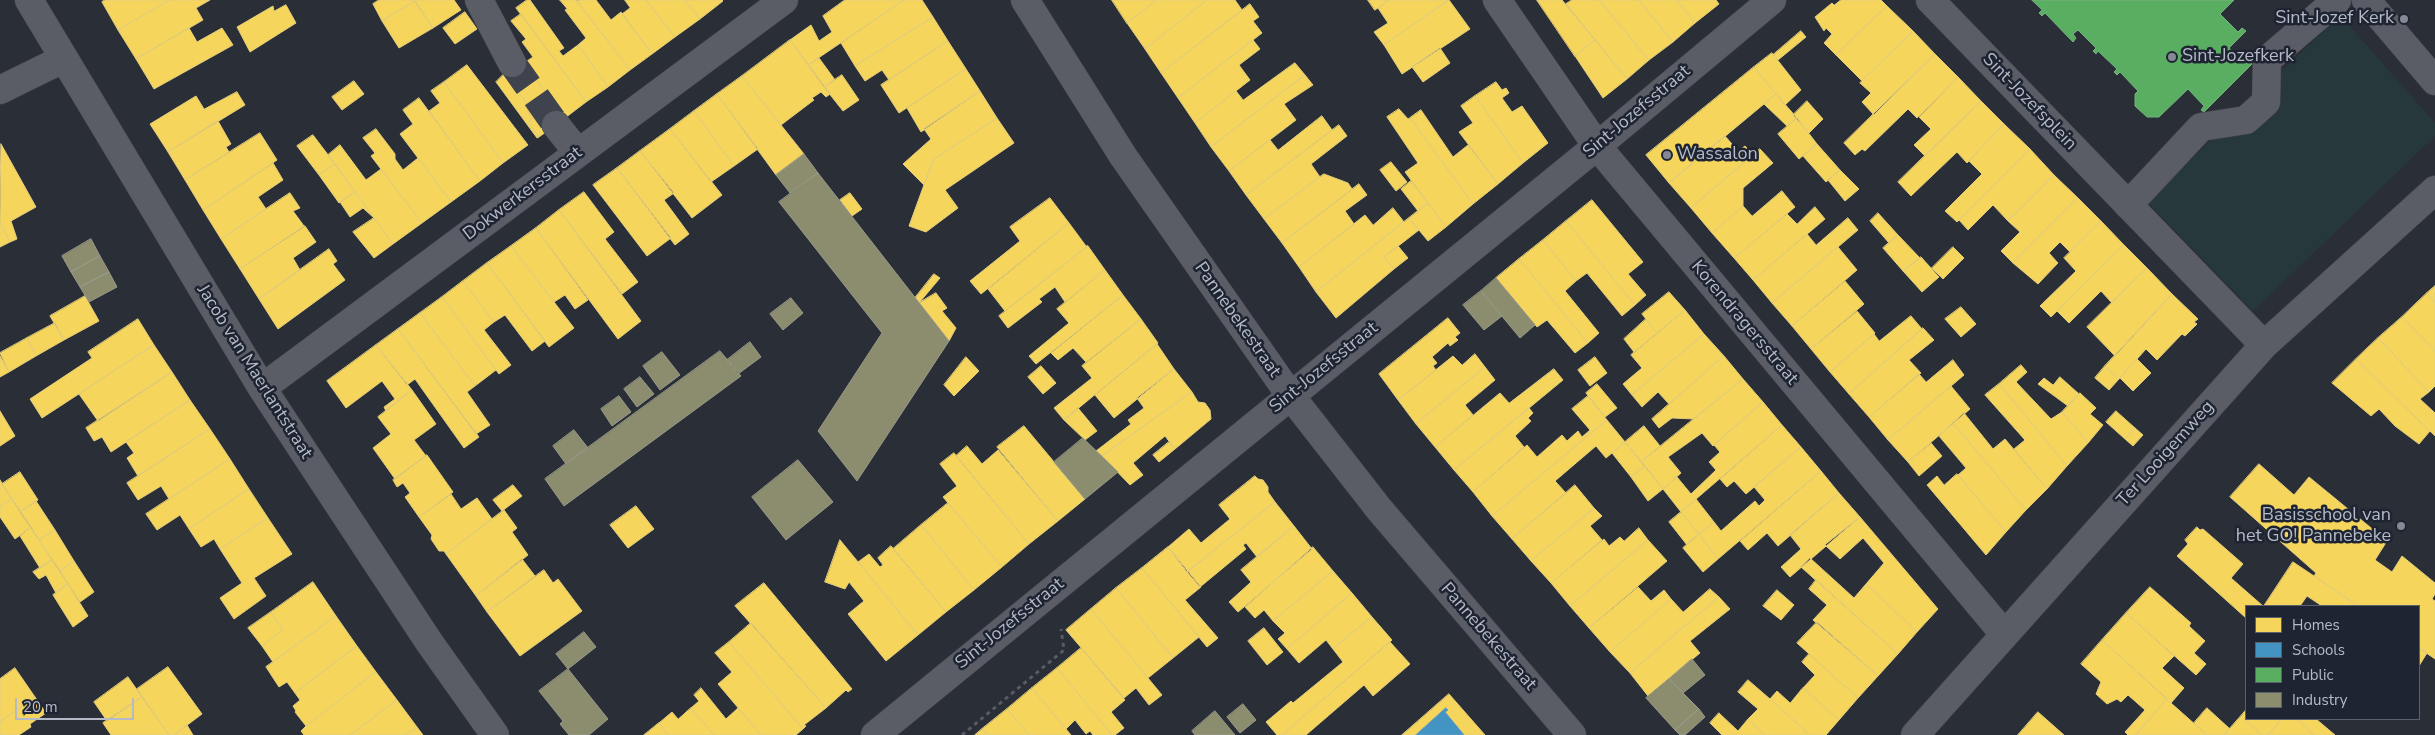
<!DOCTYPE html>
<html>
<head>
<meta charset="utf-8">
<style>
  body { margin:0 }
  #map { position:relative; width:2435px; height:735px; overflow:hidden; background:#2a2e37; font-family:"Nunito Sans",sans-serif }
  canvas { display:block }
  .legend { position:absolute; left:2245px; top:605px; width:175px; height:115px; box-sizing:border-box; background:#1e2431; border:1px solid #5a606d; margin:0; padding:6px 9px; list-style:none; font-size:15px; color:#b4bac7 }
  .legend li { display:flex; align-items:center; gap:10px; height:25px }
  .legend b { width:25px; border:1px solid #5a606d }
  .scale { position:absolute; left:15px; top:698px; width:119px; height:22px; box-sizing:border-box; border:2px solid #b4bac7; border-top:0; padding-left:6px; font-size:15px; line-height:18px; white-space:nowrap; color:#b4bac7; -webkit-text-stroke:4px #1e2431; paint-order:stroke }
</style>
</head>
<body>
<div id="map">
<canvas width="2435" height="735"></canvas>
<ul class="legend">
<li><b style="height:14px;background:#f6d55c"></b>Homes</li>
<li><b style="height:14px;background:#4393c3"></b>Schools</li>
<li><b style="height:14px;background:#5aae61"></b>Public</li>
<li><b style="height:14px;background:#8c8c6e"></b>Industry</li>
</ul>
<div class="scale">20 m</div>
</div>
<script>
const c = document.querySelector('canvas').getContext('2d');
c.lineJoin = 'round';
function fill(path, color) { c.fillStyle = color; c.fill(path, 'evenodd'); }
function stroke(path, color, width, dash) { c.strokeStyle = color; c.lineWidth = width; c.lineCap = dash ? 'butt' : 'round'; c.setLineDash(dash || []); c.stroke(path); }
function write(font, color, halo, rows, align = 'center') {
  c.font = font + ' "Nunito Sans",sans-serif'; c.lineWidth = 5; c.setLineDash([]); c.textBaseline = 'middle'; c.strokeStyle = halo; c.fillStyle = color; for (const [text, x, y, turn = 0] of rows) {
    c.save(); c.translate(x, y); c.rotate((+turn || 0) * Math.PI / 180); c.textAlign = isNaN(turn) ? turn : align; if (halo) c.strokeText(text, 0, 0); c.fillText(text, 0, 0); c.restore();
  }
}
fill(new Path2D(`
  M2340 15 2435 123V136L2253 311 2147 202Z`), '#27383c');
const homes = new Path2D(`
  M105 0H170L118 30 102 2Z
  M170 0H210L196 8 203 20 136 59 118 30Z
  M379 0H414L415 1 382 21 373 4Z
  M414 0H454L461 10 433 28Z
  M527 0H530L564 48 559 51 563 56 578 45 608 87 586 102 516 8Z
  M560 0H576L630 70 608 87 578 45 586 38 565 10 567 9Z
  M579 0H596L611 20 621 12 652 54 630 70 577 1Z
  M625 0H646L675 37 652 54 622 14 630 8Z
  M646 0H685L700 19 675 37Z
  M685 0H722L723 1 700 19Z
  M845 0H904L808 65 790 40 811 25 819 41 832 32 823 16Z
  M904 0H922L933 17 855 66 841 43Z
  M1112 0H1157L1127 23Z
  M1157 0H1207L1145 49 1127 23Z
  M1207 0H1235L1242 10 1161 73 1145 49Z
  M1368 0H1389L1375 10Z
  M1389 0H1449L1384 45 1374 32 1388 23 1378 8Z
  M1449 0 1470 29 1402 74 1384 45Z
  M1537 0H1562L1595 40 1575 56Z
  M1572 0H1599L1649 60 1627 79 1566 4Z
  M1599 0H1639L1673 42 1649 60Z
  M1639 0H1677L1695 23 1673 42Z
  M1677 0H1716L1719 4 1695 23Z
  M1841 0H1881L1887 6 1836 55 1824 43 1832 34 1826 28 1824 31 1815 17 1832 3 1834 5Z
  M415 1 433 28 399 48 382 21Z
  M1250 4 1259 17 1253 21 1262 33 1178 98 1161 73Z
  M286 5 296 23 250 52 237 27 273 6 274 11Z
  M1887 6 1913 31 1862 81 1836 55Z
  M465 12 477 29 455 44 443 28Z
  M521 14 586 102 565 118 524 63 533 57 522 42 526 39 511 21Z
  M933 17 948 41 889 80 882 70 865 81 855 66Z
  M189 28 197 42 222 28 233 45 154 89 136 59Z
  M1801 31 1806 37 1778 60 1773 55Z
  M1913 31 1935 54 1874 115 1862 102 1871 93 1860 83Z
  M790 40 830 94 826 97 821 92 812 98 814 100 781 125 742 76Z
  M1253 40 1260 49 1239 65 1250 80 1195 123 1178 98Z
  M1595 40 1627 79 1603 98 1575 56Z
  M948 41 966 69 899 113 881 85Z
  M1440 48 1450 63 1423 82 1412 67Z
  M1772 53 1801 90 1785 105 1754 67Z
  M1935 54 1958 77 1917 118 1908 109 1865 151 1862 149 1855 155 1844 143Z
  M819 58 835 80 824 87 808 65Z
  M524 63 565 118 539 137 528 123 532 118 527 111 530 108 505 73Z
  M1295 63 1305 75 1211 147 1195 123 1236 91 1243 100Z
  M467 65 528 145 503 163 444 82Z
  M1754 67 1776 94 1669 183 1646 155Z
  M966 69 980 91 921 132 907 108Z
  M505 73 530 108 527 111 532 118 528 123 539 137 537 138 496 82Z
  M842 75 859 100 843 111 824 87Z
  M1305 75 1313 85 1284 104 1296 120 1229 171 1211 147Z
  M742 76 804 154 776 175 717 94Z
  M1958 77 1981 101 1925 156 1914 145 1931 129 1919 117Z
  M354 81 364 94 342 110 332 97Z
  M444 82 503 163 480 181 429 111 440 103 431 91Z
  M1496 82 1502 90 1506 88 1509 93 1502 98 1512 112 1522 106 1548 143 1523 163 1475 96Z
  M980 91 997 118 933 160 924 185 903 164 931 139 924 129Z
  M237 92 245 105 168 152 150 124 196 96 204 109Z
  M717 94 758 149 734 166 694 111Z
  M1776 94 1797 118 1787 126 1764 104Z
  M1475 96 1523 163 1498 184 1459 132 1473 123 1461 106Z
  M419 98 480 181 451 202 400 134 413 124 403 110Z
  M1807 101 1823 119 1809 133 1793 115Z
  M1981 101 2004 124 1967 163 1957 152 1911 196 1898 182Z
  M1399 109 1408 119 1410 118 1473 204 1446 227 1405 172 1418 163 1387 117Z
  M1421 110 1453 157 1468 145 1498 184 1473 204 1410 118Z
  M694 111 734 166 711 182 670 129Z
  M1322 116 1332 130 1246 195 1229 171 1270 140 1278 150Z
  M997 118 1014 143 945 190 958 208 926 232 909 226 933 160Z
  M1797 118 1817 144 1799 159 1778 134Z
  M218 121 231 144 226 147 229 152 185 180 168 152Z
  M2004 124 2030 149 1957 222 1945 211 1982 174 1969 161Z
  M1339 125 1347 136 1311 164 1320 177 1264 219 1246 195Z
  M376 129 395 154V159L403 170 418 158 451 202 422 223 371 156 375 153 363 138Z
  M670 129 722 195 692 218 640 151Z
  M260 133 277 160 203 210 185 180Z
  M313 135 335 164 319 175 297 146Z
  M1725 136 1738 151 1745 146 1753 155 1691 208 1669 183Z
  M1 144 36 207 11 221 17 239 10 242 0 222Z
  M1817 144 1840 170 1826 182 1803 156Z
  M340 145 366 180 381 169 422 223 393 244 328 155Z
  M1760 149 1773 163 1743 188V206L1712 233 1691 208Z
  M2030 149 2054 175 2008 221 1993 205 1968 230 1959 220Z
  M640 151 674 193 664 200 689 234 675 245 617 168Z
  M1391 162 1407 182 1396 191 1380 170Z
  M273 163 283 180 258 197 266 209 221 239 203 210Z
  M335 164 355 192 339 203 319 175Z
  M617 168 671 238 647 256 593 185Z
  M1840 170 1859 189 1845 201 1828 180Z
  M1324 174 1348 183 1352 189 1282 243 1264 219Z
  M2054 175 2078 198 2013 263 2001 251 2020 232 2008 221Z
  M1411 181 1428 203 1418 211 1401 189Z
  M1359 184 1367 195 1345 211 1354 224 1299 267 1282 243Z
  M1782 191 1795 207 1734 258 1712 233 1743 206 1752 216Z
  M355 192 374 218 363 208 350 217 340 202Z
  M584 192 614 232 605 239 638 282 622 294 559 210Z
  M290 193 300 208 293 211 304 226 240 269 221 239Z
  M850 193 862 209 852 216 840 200Z
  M1050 198 1069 223 981 294 970 281 1020 241 1010 227Z
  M2078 198 2101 221 2070 252 2060 242 2049 253 2058 263 2038 284 2013 263Z
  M1592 200 1643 262 1628 274 1646 295 1635 305 1566 221Z
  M1428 203 1446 227 1428 241 1409 218Z
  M1815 207 1825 219 1753 280 1734 258 1787 214 1797 224Z
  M1393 208 1404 222 1316 292 1299 267 1365 215 1373 225Z
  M559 210 641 321 618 339 536 228Z
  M1878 213 1898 235 1889 243 1870 221Z
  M374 218 393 244 374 258 353 232Z
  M1409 218 1419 230 1384 257 1394 269 1336 318 1316 292Z
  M1848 218 1858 230 1772 303 1753 280 1807 234 1816 245Z
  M1566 221 1635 305 1622 316 1587 273 1576 281 1543 240Z
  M2101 221 2124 245 2051 317 2040 306 2076 271 2064 258Z
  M0 222 10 242 0 247Z
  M1069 223 1086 246H1088L1005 311 988 289Z
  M305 226 316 242 293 258 300 270 259 299 240 269Z
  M536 228 588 300 575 309 565 295 554 302 511 246Z
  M1898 235 1920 258 1903 271 1883 248Z
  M1543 240 1576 281 1565 291 1599 333 1588 343 1519 259Z
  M2124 245 2147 268 2112 303 2101 291 2069 323 2057 311Z
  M511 246 574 328 549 347 487 263Z
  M1088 246 1105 270 1065 302 1055 287 1039 299 1042 302 1008 328 999 316Z
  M1398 246 1408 258 1394 269 1384 257Z
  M1838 247 1857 270 1792 326 1772 303Z
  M1953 247 1964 258 1943 279 1932 268Z
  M329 249 337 261 333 264 345 280 278 329 259 299Z
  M1921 257 1939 277 1922 292 1903 271Z
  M1519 259 1588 343 1575 353 1547 320 1537 327 1496 278Z
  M487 263 545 341 532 351 505 315 494 322 463 281Z
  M2147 268 2172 294 2115 356 2087 327Z
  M1105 270 1123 295 1036 364 1029 356 1069 323 1057 309Z
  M934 274 940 278 919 303 915 298Z
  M463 281 494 322 484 330 511 365 499 374 442 297Z
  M1845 281 1864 304 1811 349 1792 326Z
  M2435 286V302L2427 293Z
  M1669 292 1685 310 1657 333 1642 314Z
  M936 293 947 308 942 311 956 328 949 341 919 303Z
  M2427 293 2435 302V351L2402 317Z
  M2172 294 2198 319 2194 322 2197 324 2185 336 2182 334 2157 360 2146 349 2119 379 2105 366Z
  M1123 295 1141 319 1086 362 1073 348 1058 360 1051 353Z
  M85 296 99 321 64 340 50 316Z
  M442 297 496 370 475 386 420 313Z
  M1961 307 1976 324 1961 337 1945 319Z
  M1685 310 1704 334 1632 395 1623 384 1642 368 1631 355Z
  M1857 311 1875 333 1830 372 1811 349Z
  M420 313 475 386 467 392 490 425 476 434 398 329Z
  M1911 316 1922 329 1849 394 1830 372 1874 334 1879 341Z
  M2402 317 2435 351V386L2429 392 2378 338Z
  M1448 318 1460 333 1455 337 1458 340 1450 346 1448 343 1432 357 1437 363 1433 366 1436 370 1398 400 1379 374Z
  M138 319 154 345 42 418 30 399 92 358 88 352Z
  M1141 319 1158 343 1064 420 1054 408 1092 378 1082 366Z
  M1646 319 1657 333 1634 352 1624 339Z
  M55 323 64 340 36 356 27 338Z
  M1923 328 1934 340 1909 360 1921 373 1869 417 1849 394Z
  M398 329 479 437 464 448 415 379 407 385 376 345Z
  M1704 334 1724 356 1669 404 1658 392 1642 407 1632 395Z
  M27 338 36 356 9 372 0 353Z
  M2378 338 2429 392 2420 399 2435 413V436L2356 359Z
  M1157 344 1174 369 1114 418 1095 395Z
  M154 345 172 372 98 421 79 394Z
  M376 345 412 390 386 411 384 407 395 399 382 381 346 408 327 381Z
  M1475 354 1485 367 1416 424 1398 400 1453 356 1462 365Z
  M0 356 9 372 0 377Z
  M1724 356 1743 379 1694 419 1672 418 1659 428 1652 419Z
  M966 357 979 371 954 396 944 385Z
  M1595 357 1607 373 1590 386 1578 370Z
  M2137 359 2151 373 2133 391 2120 378Z
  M2356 359 2430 431 2419 444 2395 426 2379 409 2371 416 2332 383Z
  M1953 360 1964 375 1888 440 1869 417 1919 374 1926 382Z
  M2021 365 2027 372 2016 382 2051 419 2062 412 2088 443 2067 466 1999 384Z
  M1041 366 1056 383 1043 394 1028 377Z
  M2105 366 2119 379 2109 390 2095 378Z
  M1485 367 1495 380 1465 405 1473 415 1435 447 1416 424Z
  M1174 369 1192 392 1102 456 1096 451 1131 424 1128 420 1144 408 1137 398Z
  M1554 369 1563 380 1454 470 1435 447 1500 393 1509 403Z
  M172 372 190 400 111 452 102 437 94 441 86 428Z
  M2060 377 2079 394 2068 406 2038 384 2044 378 2053 385Z
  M1743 379 1763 402 1713 446 1702 433 1668 457 1681 473 1663 489 1641 462Z
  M1597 384 1617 408 1605 417 1586 393Z
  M1999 384 2067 466 2047 489 2014 449 2025 440 1985 395Z
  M1951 386 1970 409 1908 462 1888 440Z
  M412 390 436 424 414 440 426 456 395 479 373 448 391 434 378 417Z
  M1192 392 1198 402 1205 403 1210 410 1211 419 1175 449 1165 436 1133 463 1143 475 1130 485 1102 456Z
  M2080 393 2096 408 2090 414 2103 425 2088 443 2062 412Z
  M1588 396 1607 420 1492 516 1473 492 1527 445 1537 457 1562 435 1567 441 1578 431 1582 437 1590 430 1572 409Z
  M190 400 210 429 138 476 127 458 134 453 126 442Z
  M1763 402 1782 425 1681 512 1663 489 1677 477 1691 494 1716 470 1709 462 1720 452 1714 445Z
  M1078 408 1097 431 1085 440 1064 420Z
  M1529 408 1533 413 1528 418 1531 421 1515 436 1524 447 1473 492 1454 470Z
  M0 411 15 436 0 446Z
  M2116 411 2135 428 2125 439 2106 422Z
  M1964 413 1993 449 2005 439 2047 489 2026 510 1953 423Z
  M1607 420 1625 442 1606 458 1596 446 1555 481 1566 493 1512 539 1492 516Z
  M1953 423 2026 510 2006 532 1958 475 1966 468 1939 436Z
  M1782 425 1801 447 1746 494 1734 481 1727 487 1720 479Z
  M1024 426 1085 499 1058 521 997 447Z
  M1644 426 1660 446 1641 462 1625 442Z
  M2135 428 2143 435 2133 446 2125 439Z
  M210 429 230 459 169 499 161 486 138 500 127 483Z
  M1169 442 1175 449 1159 462 1153 455Z
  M1625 442 1645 466 1631 477 1612 453Z
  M1931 443 1942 456 1919 476 1908 462Z
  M967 446 982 464 998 450 1058 521 1029 544 956 456Z
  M1801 447 1821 471 1718 559 1699 534 1714 522 1721 531 1755 501 1759 506 1765 500 1754 487Z
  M954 453 1029 544 1002 567 943 497 957 486 940 464Z
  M427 455 453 492 419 517 405 497 410 493 403 483 397 487 393 480Z
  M230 459 249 489 189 529 180 515 157 530 146 514Z
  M2259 464 2294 495 2309 477 2387 541 2375 560 2392 572 2402 556 2435 583V594L2432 599 2435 601V659L2419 648V606H2358L2314 576 2316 573 2230 497Z
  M1645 466 1663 489 1648 501 1631 477Z
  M1821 471 1839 493 1778 546 1767 533 1748 550 1740 541Z
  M20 472 38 500 20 512 2 484Z
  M1957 474 2006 532 1986 555 1927 485 1937 476 1944 485Z
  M1255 476 1258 479 1263 480 1268 487V492L1275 502 1187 572 1168 547 1189 529 1201 543 1230 519 1219 505Z
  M0 480 12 499 0 507Z
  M513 485 522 496 502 511 493 500Z
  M1575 485 1594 508 1531 561 1512 539Z
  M249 489 268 518 220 549 214 539 201 547 189 529Z
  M1839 493 1860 517 1790 577 1781 567 1801 549 1790 535Z
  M451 494 461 509 477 498 492 519 446 554 444 551H439L431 539 432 535 419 517Z
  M12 499 31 527 15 539 0 517V507Z
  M1696 499 1714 522 1699 534 1681 512Z
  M36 501 55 530 39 540 20 512Z
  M1275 502 1294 526 1257 557 1246 543 1243 545 1246 549 1200 587 1187 572Z
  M948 503 1002 567 974 590 921 525Z
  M636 506 654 529 628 548 610 525Z
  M1594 508 1602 516 1590 526 1602 540 1551 583 1531 561Z
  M504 510 517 528 512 532 528 555 476 596 446 554Z
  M1681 512 1699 534 1687 545 1669 522Z
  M1860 517 1938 609 1917 632 1866 584 1884 563 1863 538 1840 559 1825 545Z
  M268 518 292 554 254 578 266 596 234 619 220 598 242 583 220 549Z
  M921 525 974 590 946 612 893 549Z
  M1294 526 1312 549 1238 612 1229 602 1251 582 1241 570Z
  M31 527 52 560 40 568 20 536Z
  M2197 527 2200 530 2203 529 2243 564 2231 578 2263 606H2246V618L2177 556 2188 544 2185 540Z
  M1639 528 1648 540 1570 606 1551 583 1604 539 1609 546 1620 537 1624 541Z
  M55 530 74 561 60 571 39 540Z
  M1699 534 1718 559 1703 572 1683 548Z
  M840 540 918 635 886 661 848 614 864 601 849 582 845 589 825 582Z
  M1648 540 1667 561 1589 628 1570 606Z
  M891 546 946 612 918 635 858 562 869 554 880 567 883 565 878 558Z
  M1168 547 1201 587 1185 600 1218 638 1207 647 1142 568Z
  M1313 547 1333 571 1273 621 1264 610 1255 618 1245 607Z
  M1810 558 1854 598 1866 584 1917 632 1898 654 1801 567Z
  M522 559 535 576 487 612 476 596Z
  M52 560 68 584 56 593 46 575 39 579 33 572Z
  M74 561 94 592 80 602 60 571Z
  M2293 562 2314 576 2358 606H2322L2307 596 2300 606H2264Z
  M1142 568 1199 637 1173 658 1116 588Z
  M544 570 553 583 558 579 582 611 520 656 487 612Z
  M1333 571 1352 593 1287 649 1278 639 1285 633 1273 621Z
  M1816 580 1898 654 1878 676 1813 620 1827 605 1809 589Z
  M313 582 336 616 273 662 262 646 283 630 271 612Z
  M764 583 852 689 848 692 846 690 826 708 735 606Z
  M68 584 88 616 73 627 53 595Z
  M1638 587 1651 601 1664 590 1671 599 1610 652 1589 628Z
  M2150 587 2191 623 2189 626 2205 641 2194 653 2206 664 2196 675 2126 613Z
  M1116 588 1173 658 1148 678 1091 609Z
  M1710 589 1719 597 1630 673 1610 652 1671 599 1683 612Z
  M1777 590 1794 605 1781 620 1763 606Z
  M1352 593 1372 617 1333 649 1326 640 1299 663 1287 649Z
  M1719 597 1730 609 1690 641 1700 653 1648 696 1630 673Z
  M1091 609 1162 695 1149 705 1136 688 1124 698 1066 630Z
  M271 612 283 630 262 646 248 628Z
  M2126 613 2174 656 2162 668 2184 688 2171 703 2102 640Z
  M336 616 357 646 295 693 287 682 279 687 266 667Z
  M1372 617 1392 640 1282 735H1277L1266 722 1291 701 1293 703 1343 662 1333 649Z
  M1817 622 1878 676 1858 698 1797 643Z
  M751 623 826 708 804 725 806 726 803 729 729 642Z
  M1264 628 1283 652 1267 665 1248 641Z
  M2102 640 2167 699 2136 735H2128L2125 732 2145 710 2128 695 2121 702 2117 699 2107 704 2096 694 2101 682 2081 664Z
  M729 642 803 729 796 735H761L718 684 732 672 715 653Z
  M1390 642 1410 664 1373 696 1364 685 1306 735H1282Z
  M357 646 376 672 306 726 295 712 296 711 293 706 300 700 295 693Z
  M1081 648 1125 700 1111 712 1124 728 1115 735H1112L1057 668Z
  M2419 648 2427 653 2419 666Z
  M1809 654 1858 698 1839 720 1803 688 1815 675 1802 662Z
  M168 667 202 714 174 735H169L137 689Z
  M15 668 35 697 0 722V679Z
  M1057 668 1112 735H1093L1090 731 1086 734 1075 720 1066 729 1032 688Z
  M376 672 397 700 350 735H304L301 731 306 726Z
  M128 677 142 697 107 721 94 702Z
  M1748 680 1770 699 1810 735H1765L1748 719 1758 709 1738 692Z
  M701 688 726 719 738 708 761 735H714L691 708 699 701 694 695Z
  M1032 688 1066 729 1071 735H1029L1007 709Z
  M1803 688 1839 720 1826 735H1810L1770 699 1777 691 1790 703Z
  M1449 694 1485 735H1464L1445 712 1448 710 1446 708 1416 735H1402Z
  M35 697 46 713 30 724 31 727 19 735H0V722Z
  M142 697 169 735H111L103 723Z
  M2167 699 2171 703 2207 735H2136Z
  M397 700 417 727 405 735H350Z
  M691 708 714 735H668L659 723 672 712 678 719Z
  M2207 708 2230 729 2224 735H2207L2194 723Z
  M1007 709 1029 735H987L982 729Z
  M2246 710V719H2282L2268 735H2262L2241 716Z
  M2038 712 2064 735H2018Z
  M1719 713 1738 731 1748 719 1765 735H1722L1710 723Z
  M2241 716 2262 735H2224Z
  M2282 719H2297L2314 735H2268Z
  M2297 719H2316L2335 735H2314Z
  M659 723 668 735H644Z
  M187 725 193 735H174Z
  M417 727 423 735H405Z
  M982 729 987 735H975Z`);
fill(homes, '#f6d55c');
stroke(homes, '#e2cd7c', 1);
const schools = new Path2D(`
  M1446 708 1448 710 1445 712 1464 735H1416Z`);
fill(schools, '#4393c3');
stroke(schools, '#659fc4', 1);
const public = new Path2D(`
  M2032 0H2234L2220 14 2238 32 2242 28 2246 31 2229 48 2246 64 2249 61 2252 64 2204 112 2201 110 2204 106 2188 89 2159 117H2147L2135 106V94L2138 91 2120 72 2117 75 2114 72 2117 69 2098 51 2096 54 2093 51 2096 48 2078 30 2073 34 2076 38 2073 42 2045 13 2042 16 2039 13 2042 10Z`);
fill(public, '#5aae61');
stroke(public, '#75b280', 1);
const industry = new Path2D(`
  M804 154 818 173 790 193 776 175Z
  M818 173 949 341 857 481 818 431 882 333 779 202Z
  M91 239 100 256 71 272 62 256Z
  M100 256 109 272 80 287 71 272Z
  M109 272 117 287 89 302 80 287Z
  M1496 278 1535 325 1520 338 1481 291Z
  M1481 291 1502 316 1484 330 1463 305Z
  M791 298 803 313 783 330 770 314Z
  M750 342 761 357 738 374 727 360Z
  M720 351 741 376 564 506 545 479Z
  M662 352 680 375 660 390 643 366Z
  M640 377 654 394 637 407 624 389Z
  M619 396 631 412 612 426 601 409Z
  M574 430 588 448 566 464 553 446Z
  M1083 438 1118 472 1085 499 1054 462Z
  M798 460 833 502 786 540 752 497Z
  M584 632 596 647 568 669 556 654Z
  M1692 659 1705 675 1683 693 1669 679Z
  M568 669 608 719 589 735H569L560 724 563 721 539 691Z
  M1669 679 1699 709 1675 730 1646 698Z
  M1243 704 1256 720 1240 733 1227 717Z
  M1699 709 1705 717 1685 735H1680L1675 730Z
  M1215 711 1235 735H1195L1192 731Z`);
fill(industry, '#8c8c6e');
stroke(industry, '#989a89', 1);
stroke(new Path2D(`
  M512 63 556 125`), '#3f434d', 28, [28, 14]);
const minor = new Path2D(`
  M29 0 262 388 429 642 495 735
  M479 0 512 63
  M1025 0 1123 156 1290 395 1379 509 1572 735
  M1497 0 1597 146 2004 634
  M1930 0 2264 345
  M2366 0 2435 81
  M0 90 63 59
  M556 125 578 153
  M2128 205 2201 127 2246 120 2266 102 2267 60 2337 0
  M262 388 784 0
  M875 735 1597 146 1772 0
  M1915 735 2264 345 2435 190`);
stroke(minor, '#464950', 29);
stroke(new Path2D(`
  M962 735 1064 650 1061 629`), '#575c62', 3, [4, 4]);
stroke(minor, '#5a5d65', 28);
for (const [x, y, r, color] of [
  [2404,19,5,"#848995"],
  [2172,57,5,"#848995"],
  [1667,155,5,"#848995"],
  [2401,526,5,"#848995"]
]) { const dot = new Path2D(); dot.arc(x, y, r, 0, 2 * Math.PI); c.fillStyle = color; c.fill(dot); stroke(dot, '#1e2431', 2); }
write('18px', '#b4bac7', '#1e2431', [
  ["Sint-Jozef Kerk",2394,19],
  ["Sint-Jozefkerk",2182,57,"left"],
  ["Wassalon",1677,155,"left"],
  ["Basisschool van",2391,516],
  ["het GO! Pannebeke",2391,537]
], 'right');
write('18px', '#b4bac7', '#1e2431', [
  ["Sint-Jozefsplein",2029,102,46],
  ["Sint-Jozefsstraat",1637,112,-40],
  ["Dokwerkersstraat",523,194,-37],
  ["Pannebekestraat",1237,320,55],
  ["Korendragersstraat",1744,323,50],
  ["Sint-Jozefsstraat",1324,368,-39],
  ["Jacob van Maerlantstraat",254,372,58],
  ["Ter Looigemweg",2166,454,-48],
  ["Sint-Jozefsstraat",1010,624,-39],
  ["Pannebekestraat",1488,637,49]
]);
</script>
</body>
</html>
